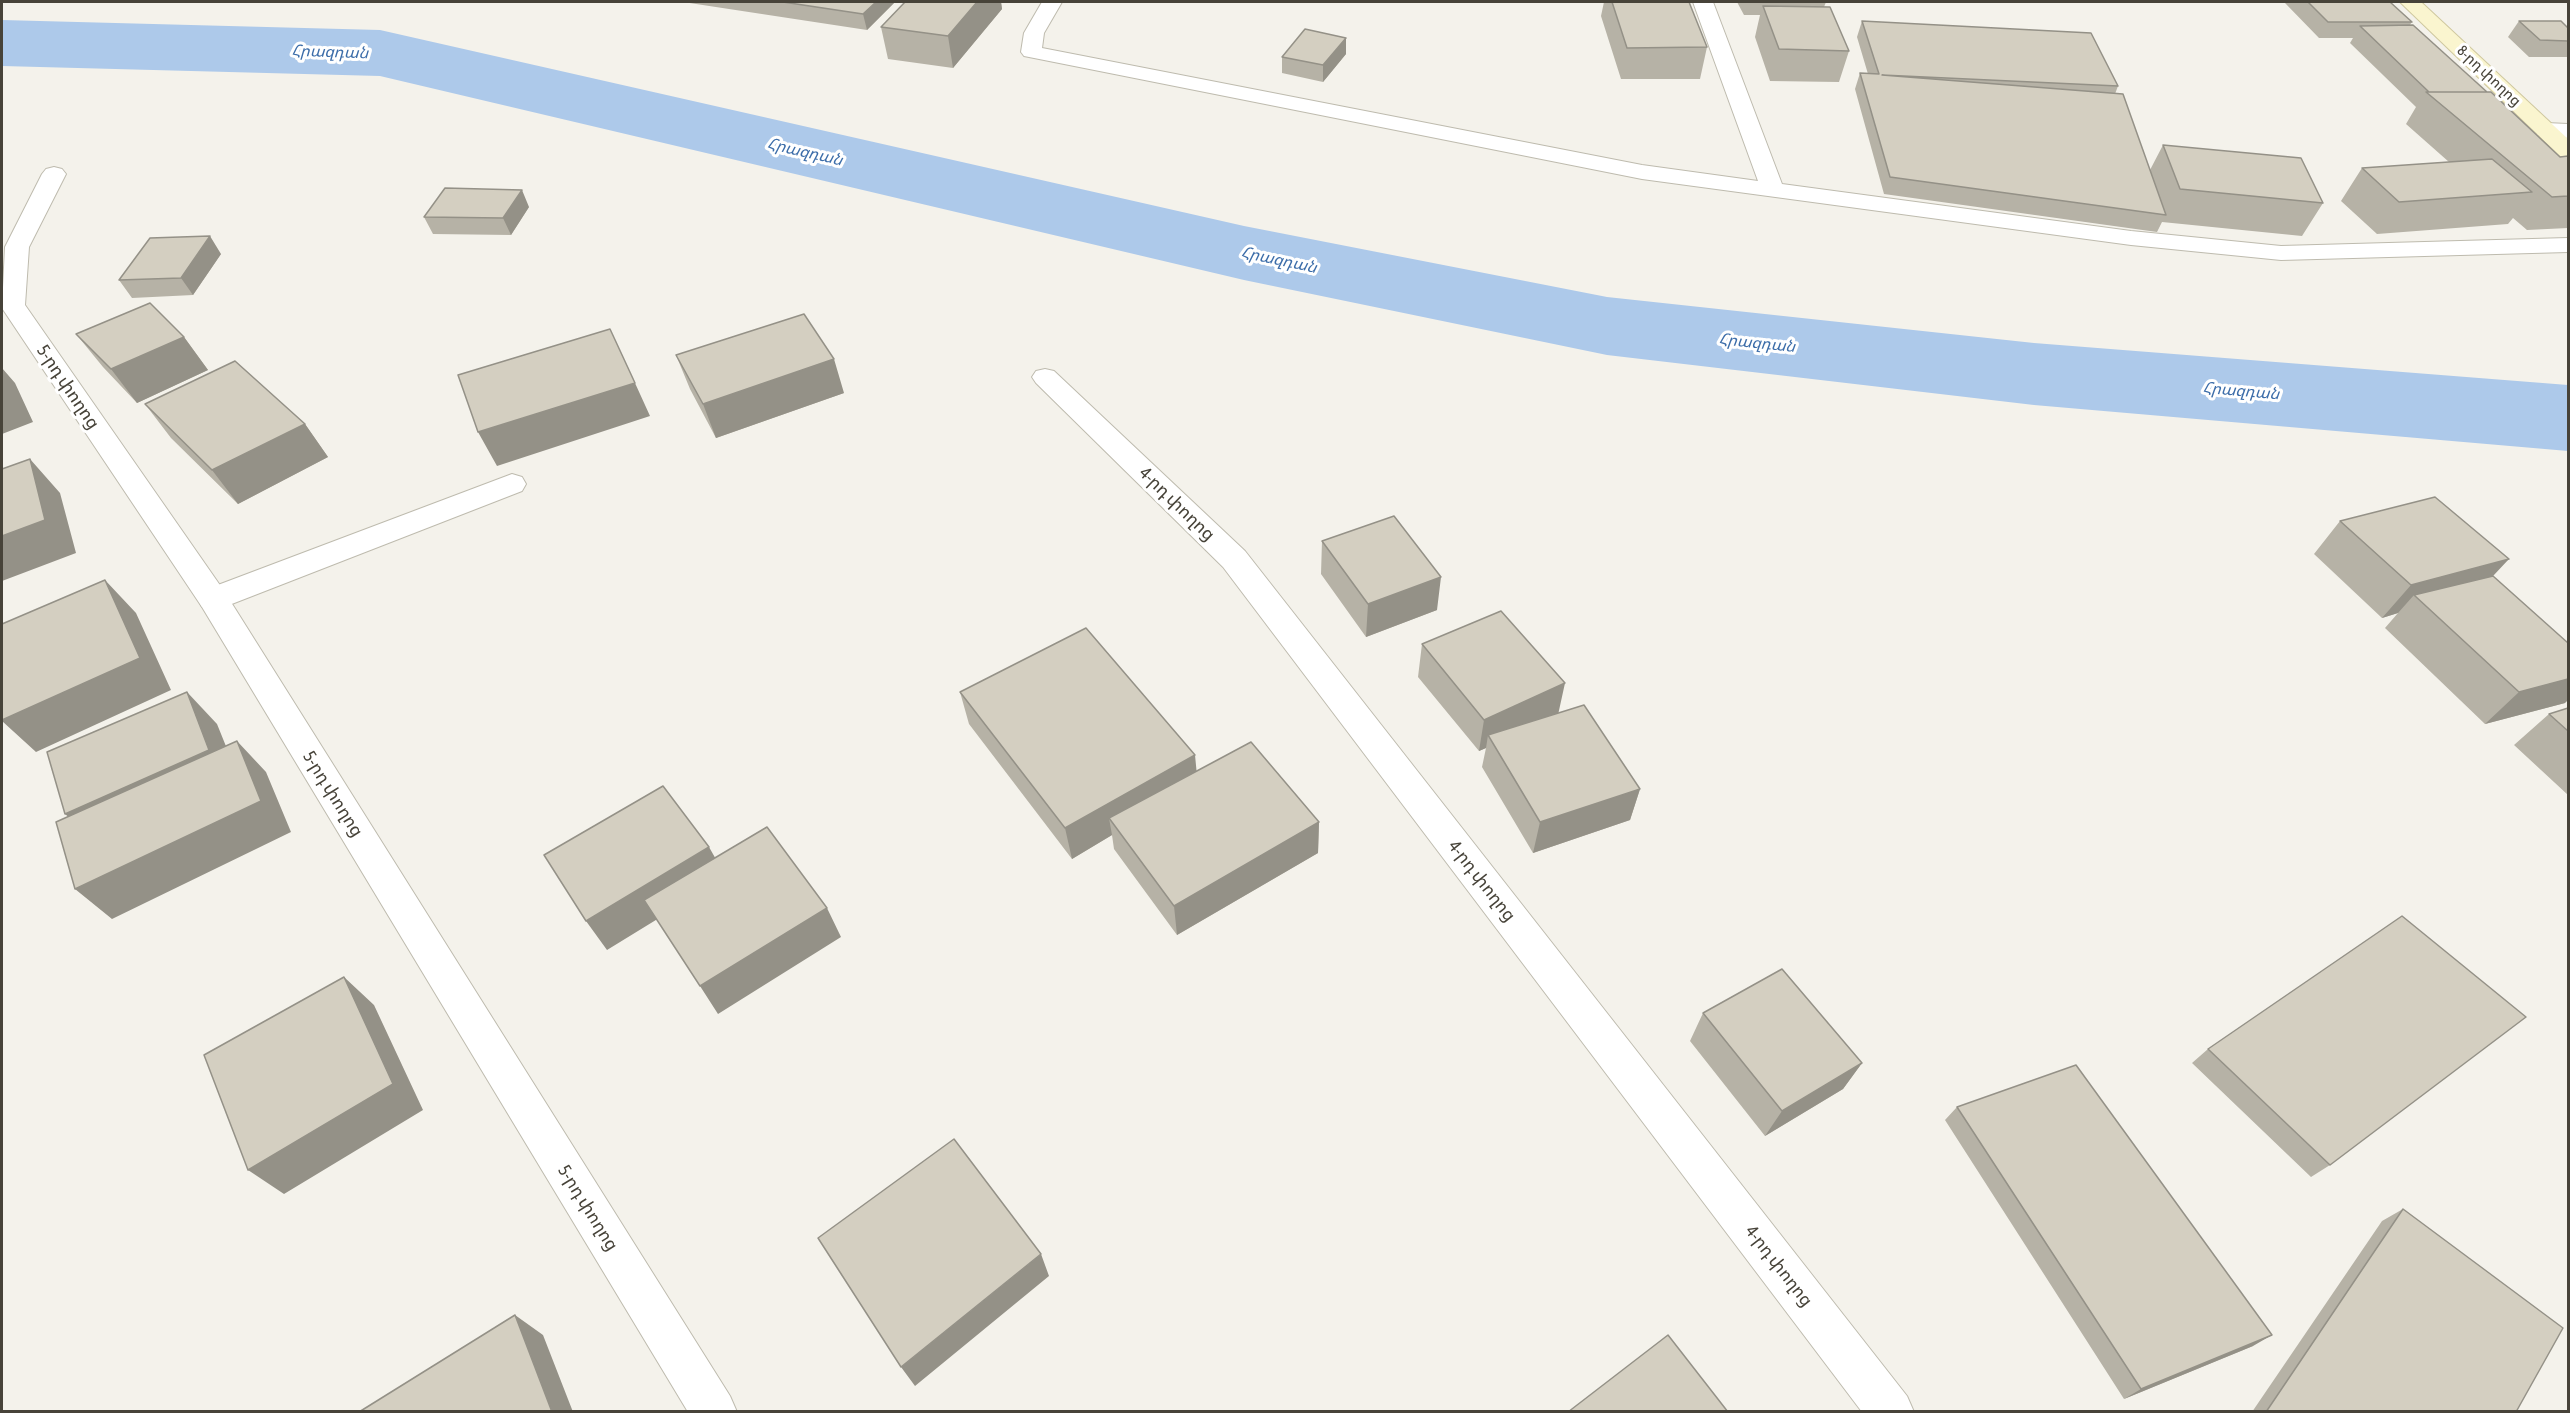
<!DOCTYPE html>
<html>
<head>
<meta charset="utf-8">
<style>
  body { margin:0 }
  #map { position:relative; width:2570px; height:1413px; overflow:hidden; background:#f4f2eb; font-family:"Asap Condensed",sans-serif }
  canvas { display:block }
  .frame { position:absolute; inset:0; border:3px solid #474339; pointer-events:none }
</style>
</head>
<body>
<div id="map">
<canvas width="2570" height="1413"></canvas>
<div class="frame"></div>
</div>
<script>
const c = document.querySelector('canvas').getContext('2d');
c.lineJoin = 'round';
function fill(path, color) { c.fillStyle = color; c.fill(path, 'evenodd'); }
function stroke(path, color, width, dash) { c.strokeStyle = color; c.lineWidth = width; c.lineCap = dash ? 'butt' : 'round'; c.setLineDash(dash || []); c.stroke(path); }
function write(font, color, halo, rows, align = 'center') {
  c.font = font + ' "Asap Condensed","Noto Sans Armenian",sans-serif'; c.lineWidth = 6; c.setLineDash([]); c.textBaseline = 'middle'; c.strokeStyle = halo; c.fillStyle = color; for (const [text, x, y, turn = 0] of rows) {
    c.save(); c.translate(x, y); c.rotate((+turn || 0) * Math.PI / 180); c.textAlign = isNaN(turn) ? turn : align; if (halo) c.strokeText(text, 0, 0); c.fillText(text, 0, 0); c.restore();
  }
}
fill(new Path2D(`
  M2 20 380 30 1244 226 1607 297 2034 343 2568 385V451L2034 405 1607 355 1244 280 380 76 2 66Z`), '#adc9ea');
const service = new Path2D(`
  M2546 123 2568 124V138L2538 135 2535 130 2538 125Z
  M512 474 522 477 526 484 522 491 224 607 213 610 202 607 198 599 202 591Z`);
const minor = new Path2D(`
  M1042 2H1062L1044 33 1042 48 1642 165 1758 181 1693 2H1713L1782 184 2131 231 2281 246 2568 238V252L2281 260 2131 245 1642 179 1024 56 1021 52 1024 33Z
  M54 167 62 169 66 174 29 247 25 305 224 591 730 1396 737 1412H688L202 607 2 308 5 247 42 174 46 169Z
  M1045 369 1054 371 1245 551 1907 1396 1914 1412H1862L1223 567 1036 383 1032 377 1036 371Z`);
const secondary = new Path2D(`
  M2400 2H2421L2568 139V158L2560 156Z`);
stroke(service, '#bebbae', 2);
stroke(minor, '#bebbae', 2);
stroke(secondary, '#cfc89f', 2);
fill(service, '#fff');
fill(minor, '#fff');
fill(secondary, '#faf5cf');
fill(new Path2D(`
  M683 2H895L867 30Z
  M905 2H1001L1002 9 953 68 888 59 881 27Z
  M1604 2H1689L1707 47 1700 79H1621L1601 16Z
  M1737 2H1826L1824 7 1849 51 1839 82 1770 81 1755 37 1760 15H1744Z
  M2286 2H2390L2412 22 2409 26 2560 157 2568 156V228L2527 230 2513 218 2508 224 2377 234 2341 201 2362 168 2449 162 2406 124 2416 107 2350 43 2353 38H2319L2285 3Z
  M1862 21 2118 86 2115 94 2150 170 2163 145 2323 203 2302 236 2162 222 2157 232 1884 194 1855 89 1860 73 1868 74 1857 37Z
  M2519 21 2568 28V57H2529L2508 37Z
  M1346 54 1323 82 1282 73V57Z
  M529 207 511 235 433 234 424 217Z
  M221 254 193 295 132 298 119 280Z
  M76 334 184 337 208 370 137 403 103 367Z
  M676 355 844 393 716 438 690 389Z
  M145 404 305 424 328 457 238 504 171 438Z
  M2340 521 2493 576 2565 703 2485 724 2385 628 2398 613 2382 618 2314 554Z
  M1322 541 1437 610 1366 637 1321 574Z
  M1422 644 1558 713 1640 789 1630 820 1533 853 1482 767 1486 748 1479 751 1418 677Z
  M960 692 1197 772 1319 822 1318 853 1177 935 1114 849 1112 835 1072 859 969 724Z
  M2568 708V795L2514 745 2549 714Z
  M1703 1013 1862 1063 1843 1089 1765 1136 1690 1041Z
  M2208 1049 2330 1165 2311 1177 2192 1063Z
  M1957 1107 2253 1346 2124 1399 1945 1120Z
  M2403 1209 2516 1412H2252L2382 1221Z`), '#b6b2a6');
fill(new Path2D(`
  M876 2H895L867 30 863 14Z
  M977 2H1001L1002 9 953 68 948 36Z
  M1346 38V54L1323 82V65Z
  M522 190 529 207 511 235 503 218Z
  M210 236 221 254 193 295 181 278Z
  M184 337 208 370 137 403 111 369Z
  M834 359 844 393 716 438 703 404Z
  M2 368 15 383 33 422 2 434Z
  M635 383 650 416 497 466 478 432Z
  M305 424 328 457 238 504 212 470Z
  M30 459 60 493 76 553 2 581V536Z
  M2509 559 2478 592 2414 595 2398 613 2382 618 2411 585Z
  M1441 577 1437 610 1366 637 1368 604Z
  M105 580 136 613 171 690 36 752 2 721V720Z
  M2568 679V700L2565 703 2485 724 2519 692Z
  M1565 683 1558 715 1488 735 1486 748 1479 751 1484 720Z
  M187 692 217 724 240 781 101 845 65 814Z
  M237 741 266 772 291 832 112 919 75 889Z
  M1195 755 1198 786 1109 818 1112 835 1072 859 1065 828Z
  M1640 789 1630 820 1533 853 1540 822Z
  M1319 822 1318 853 1177 935 1174 906Z
  M709 847 726 877 607 950 586 921Z
  M827 908 841 937 718 1014 700 986Z
  M344 977 374 1005 423 1110 284 1194 248 1170Z
  M1862 1063 1843 1089 1765 1136 1782 1111Z
  M1041 1254 1049 1276 915 1386 901 1367Z
  M515 1315 543 1335 573 1412H552Z
  M2272 1335 2253 1346 2124 1399 2141 1389Z`), '#949187');
const building = new Path2D(`
  M783 2H876L863 14Z
  M905 2H977L948 36 881 27Z
  M1612 2H1689L1707 47 1627 48Z
  M2308 2H2390L2412 22H2328Z
  M1763 6 1830 7 1849 51 1779 49Z
  M1862 21 2091 33 2118 86 1882 75 2123 94 2166 215 1890 177 1860 73 1879 74Z
  M2519 21H2561L2568 28V41L2540 40Z
  M2413 25 2487 92H2429L2360 26Z
  M1305 29 1346 38 1323 65 1282 57Z
  M2426 92H2491L2560 157 2568 156V196L2552 197Z
  M2163 145 2301 158 2323 203 2180 189Z
  M2492 159 2532 192 2399 202 2362 168Z
  M445 188 522 190 503 218 424 217Z
  M210 236 181 278 119 280 150 238Z
  M150 303 184 337 111 369 76 334Z
  M804 314 834 359 703 404 676 355Z
  M610 329 635 383 478 432 458 375Z
  M235 361 305 424 212 470 145 404Z
  M30 459 45 520 2 536V469Z
  M2435 497 2509 559 2411 585 2340 521Z
  M1394 516 1441 577 1368 604 1322 541Z
  M2493 576 2568 643V679L2519 692 2414 595Z
  M105 580 140 658 2 720V624Z
  M1501 611 1565 683 1484 720 1422 644Z
  M1086 628 1195 755 1065 828 960 692Z
  M187 692 209 750 65 814 47 752Z
  M1584 705 1640 789 1540 822 1488 735Z
  M2568 708V731L2549 714Z
  M237 741 261 801 75 889 56 822Z
  M1251 742 1319 822 1174 906 1109 818Z
  M663 786 709 847 586 921 544 855Z
  M767 827 827 908 700 986 644 900Z
  M2402 916 2526 1017 2330 1165 2208 1049Z
  M1782 969 1862 1063 1782 1111 1703 1013Z
  M344 977 393 1084 248 1170 204 1055Z
  M2076 1065 2272 1335 2141 1389 1957 1107Z
  M954 1139 1041 1254 901 1367 818 1238Z
  M2403 1209 2563 1328 2516 1412H2266Z
  M515 1315 552 1412H359Z
  M1668 1335 1728 1412H1568Z`);
fill(building, '#d4cfc1');
stroke(building, '#949187', 1.5);
write('15px', '#474339', '#fff', [
  ["8-րդ փողոց",2489,76,43]
]);
write('italic 16px', '#3c6da9', '#fff', [
  ["Հրազդան",330,52,2],
  ["Հրազդան",805,152,13],
  ["Հրազդան",1279,260,12],
  ["Հրազդան",1757,343,6],
  ["Հրազդան",2241,391,5]
]);
write('18px', '#474339', '#fff', [
  ["5-րդ փողոց",68,387,56],
  ["4-րդ փողոց",1177,504,44],
  ["5-րդ փողոց",333,794,58],
  ["4-րդ փողոց",1482,881,52],
  ["5-րդ փողոց",588,1208,58],
  ["4-րդ փողոց",1779,1266,52]
]);
</script>
</body>
</html>
